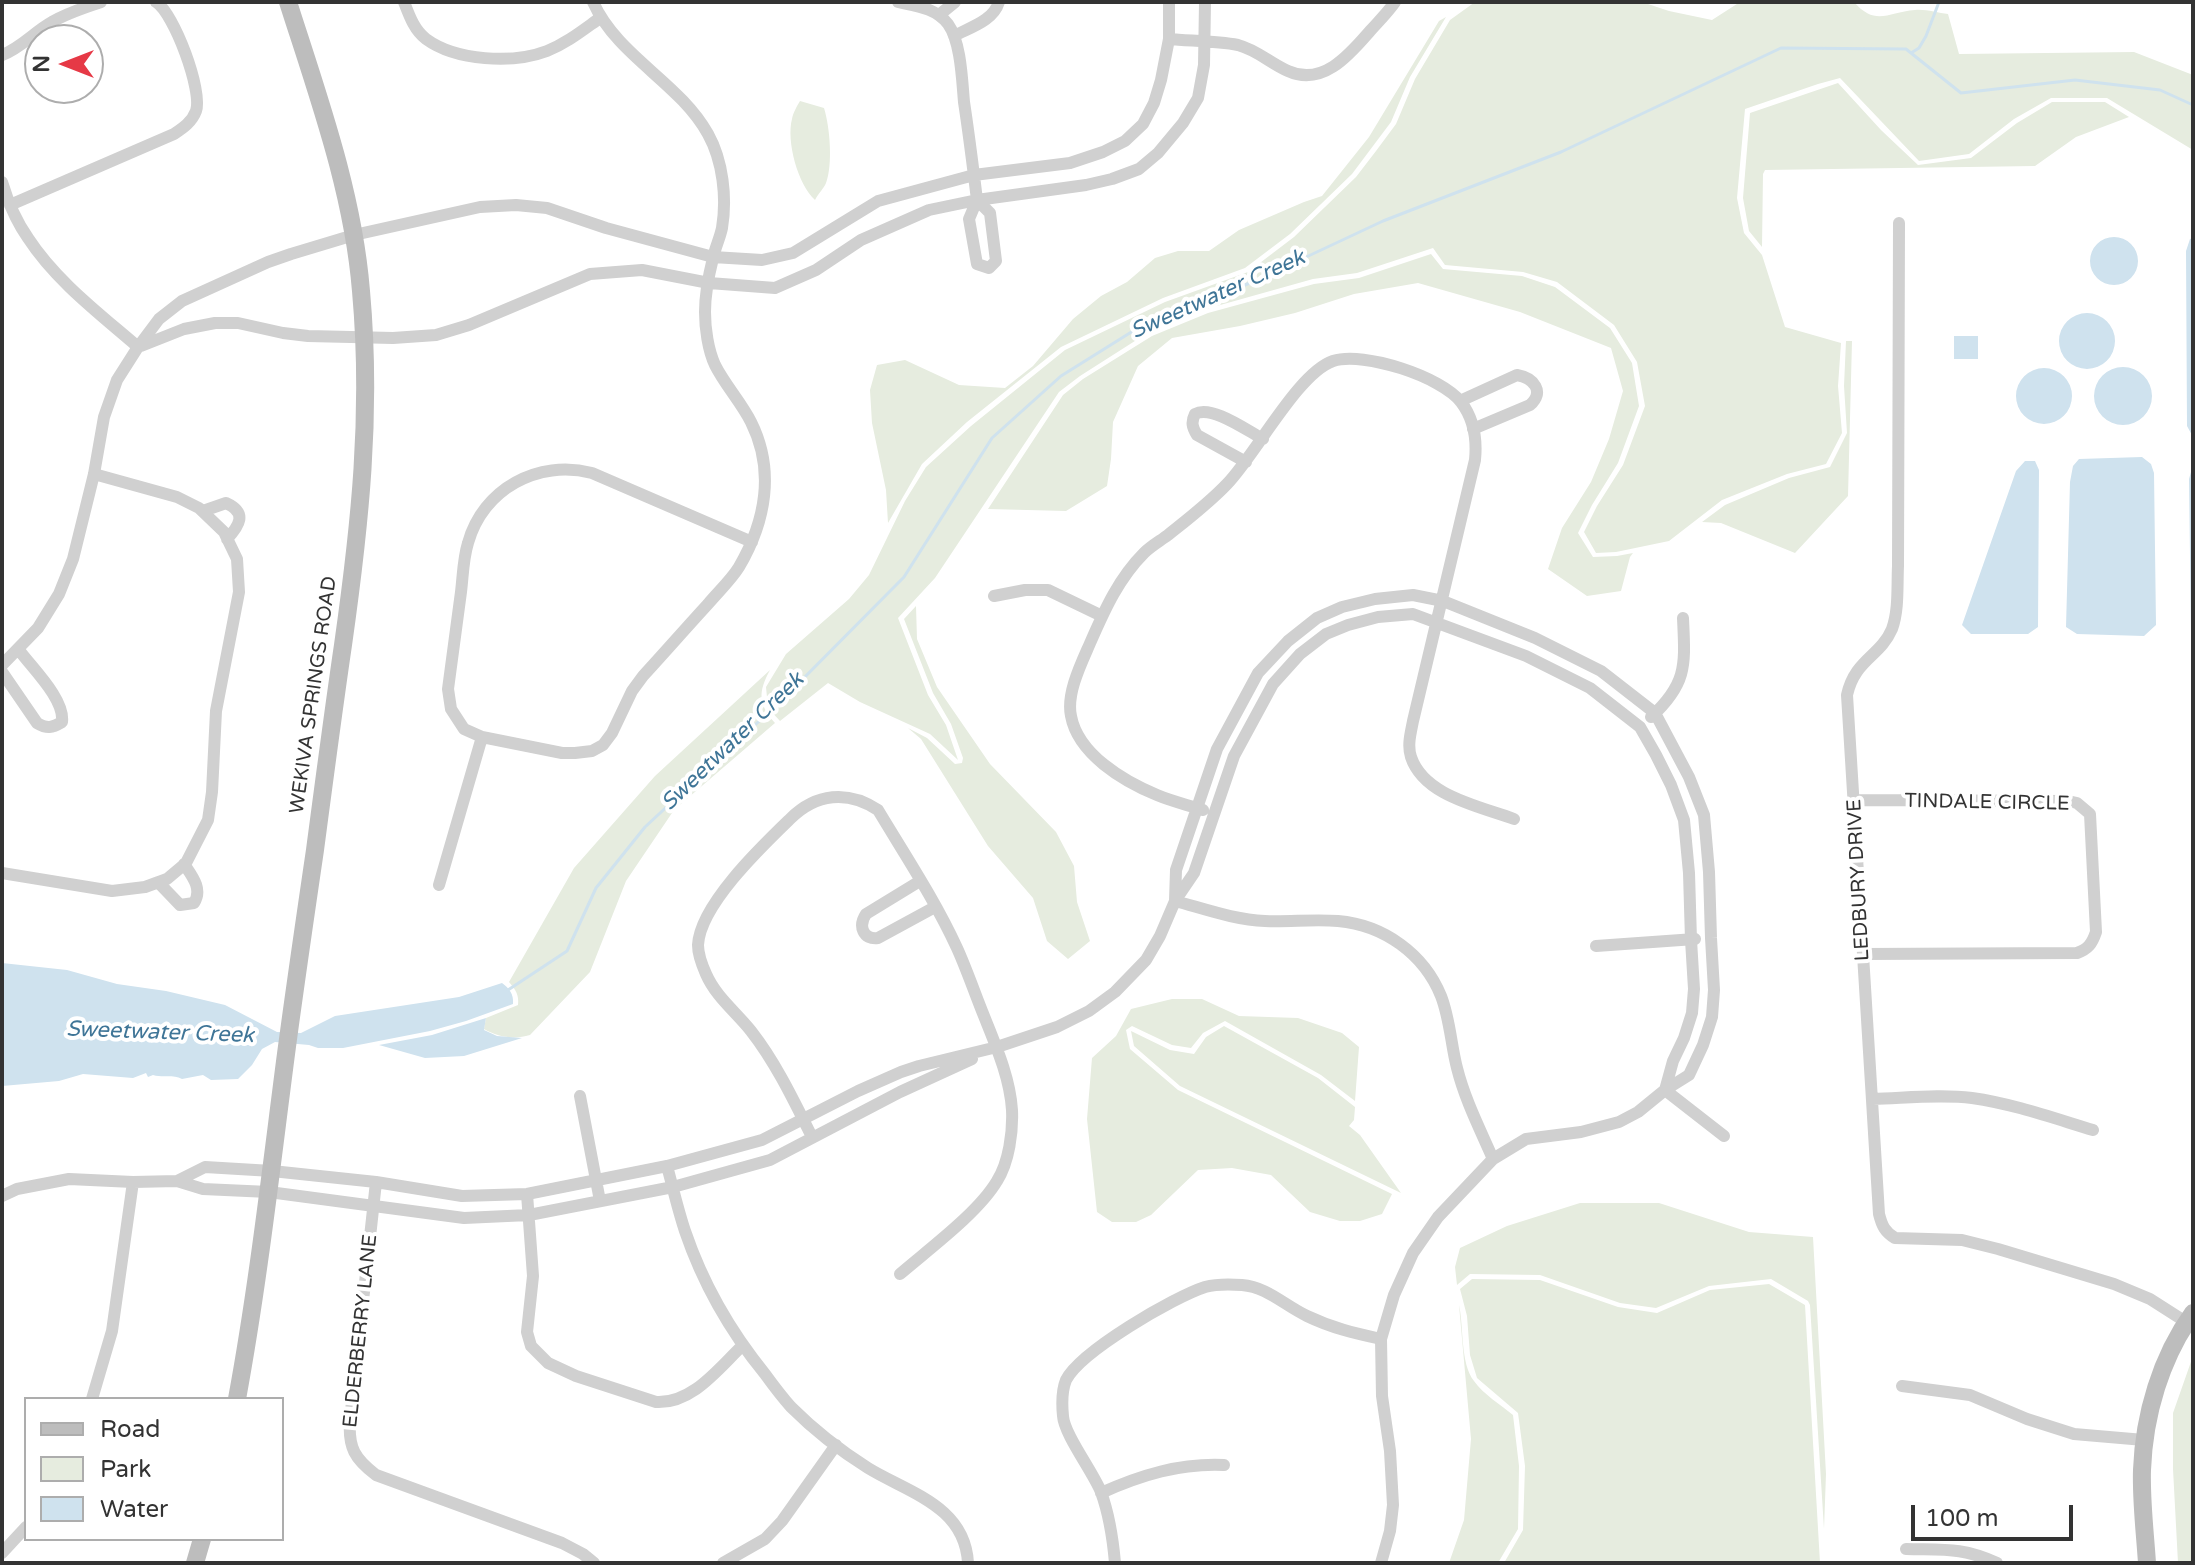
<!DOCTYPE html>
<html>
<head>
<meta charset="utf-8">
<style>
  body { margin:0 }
  #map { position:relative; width:2195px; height:1565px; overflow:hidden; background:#fff; font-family:"Varela Round",sans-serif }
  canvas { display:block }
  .frame { position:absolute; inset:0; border:4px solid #333; pointer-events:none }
  .legend { position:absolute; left:24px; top:1397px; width:260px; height:144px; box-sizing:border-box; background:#fff; border:2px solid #adadad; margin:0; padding:10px 14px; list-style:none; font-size:24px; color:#333 }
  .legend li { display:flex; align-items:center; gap:16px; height:40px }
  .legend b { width:40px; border:2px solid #adadad }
  .north { position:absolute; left:24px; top:24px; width:80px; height:80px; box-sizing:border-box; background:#fff; border:2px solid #adadad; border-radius:50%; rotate:270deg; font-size:22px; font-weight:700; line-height:32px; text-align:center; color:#333 }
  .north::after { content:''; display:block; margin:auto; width:28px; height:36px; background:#e63946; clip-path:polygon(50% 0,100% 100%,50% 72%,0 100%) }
  .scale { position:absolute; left:1911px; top:1505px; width:162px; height:36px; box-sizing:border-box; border:4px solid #333; border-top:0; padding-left:10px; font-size:24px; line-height:28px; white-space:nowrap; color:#333; -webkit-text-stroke:6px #fff; paint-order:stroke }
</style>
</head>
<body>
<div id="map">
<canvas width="2195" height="1565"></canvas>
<div class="frame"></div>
<ul class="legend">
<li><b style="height:10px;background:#bdbdbd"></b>Road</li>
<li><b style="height:22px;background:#e6ecdf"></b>Park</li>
<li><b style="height:22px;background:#cfe2ee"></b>Water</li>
</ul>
<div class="north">N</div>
<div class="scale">100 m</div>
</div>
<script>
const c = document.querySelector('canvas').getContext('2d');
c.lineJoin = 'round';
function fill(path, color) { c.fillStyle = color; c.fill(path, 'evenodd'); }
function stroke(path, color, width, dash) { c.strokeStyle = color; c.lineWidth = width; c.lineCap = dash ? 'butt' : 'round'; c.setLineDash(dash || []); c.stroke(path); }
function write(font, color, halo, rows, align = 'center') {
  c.font = font + ' "Varela Round",sans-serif'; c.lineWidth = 8; c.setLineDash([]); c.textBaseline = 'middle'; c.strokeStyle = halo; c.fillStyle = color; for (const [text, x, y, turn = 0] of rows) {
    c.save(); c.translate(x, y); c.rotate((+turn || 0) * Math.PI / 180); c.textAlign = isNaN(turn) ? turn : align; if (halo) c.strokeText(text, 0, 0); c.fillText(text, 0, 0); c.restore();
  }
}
fill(new Path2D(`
  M1475 2H1642L1669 11 1712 20 1740 2H1854C1876 27 1888 12 1915 10 1926 9 1938 13 1948 14L1959 54 2134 52 2193 75V150L2107 98H2051L2014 119 1969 154 1919 161 1840 78 1818 84 1745 109 1737 198 1744 233 1762 255 1785 327 1841 343 1838 386 1842 433 1826 464 1787 474 1722 500 1669 541 1616 552 1596 553 1584 532 1597 506 1623 465 1645 406 1637 362 1614 325 1557 282 1523 272 1445 265 1433 248 1357 273 1313 279 1206 309 1149 332 1080 376 1059 392 935 578 898 618 928 695 946 725 958 760 930 734 860 702 828 683 780 721 768 708 766 687 786 654 849 599 869 575 905 501 926 467 971 426 1065 350 1165 302 1248 272 1294 237 1356 177 1376 151 1396 124 1415 79 1450 20Z
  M1446 17 1410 77 1391 122 1352 174 1290 234 1245 268 1163 298 1061 347 967 422 922 464 888 523 886 490 872 423 870 390 877 365 905 360 959 385 1005 388 1033 366 1073 319 1101 296 1127 282 1155 258 1178 251H1209L1239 230 1304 202 1322 196 1369 137 1439 21Z
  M1838 83 1881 130 1918 165 1971 158 2017 123 2052 102H2105L2129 117 2076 137 2035 166 1765 170 1763 174 1762 247 1749 231 1743 198 1750 113Z
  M800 101 824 108C830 127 833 165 826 183 824 188 818 194 815 200 798 185 786 141 792 119 793 113 797 106 800 101Z
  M1431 254 1443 269 1522 276 1555 287 1610 328 1632 363 1639 406 1618 463 1592 505 1578 533 1593 557 1617 556 1633 553 1630 557 1621 591 1587 596 1548 569 1562 528 1591 482 1609 439 1623 391 1611 348 1520 312 1418 283 1354 294 1295 313 1240 326 1172 338 1138 366 1113 422 1111 459 1107 486 1066 511 988 509 1063 395 1083 379 1152 336 1208 313 1314 284 1359 278Z
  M1846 341H1852L1848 496 1795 553 1721 523 1702 522 1725 505 1789 478 1830 467 1847 433 1844 386Z
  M916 606 917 639 937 687 990 764 1056 832 1074 866 1077 902 1090 941 1068 959 1047 941 1033 898 988 846 921 739 908 728 927 738 955 764 962 763 963 758 951 724 933 693 904 619Z
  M770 670C758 692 758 704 775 723L674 810 626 881 590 972 530 1035C514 1040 498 1037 484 1029L486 1018 518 1005C519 995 516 990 509 982L574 868 655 776Z
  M1172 999H1202L1239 1016 1298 1018 1342 1033 1359 1047 1355 1101 1321 1075 1225 1021 1203 1033 1191 1048 1172 1045 1132 1026 1126 1030 1130 1049 1178 1090 1392 1194 1382 1214 1360 1221H1340L1310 1212 1271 1175 1232 1168 1198 1170 1151 1215 1136 1222H1112L1097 1212 1087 1119 1092 1058 1116 1036 1131 1009Z
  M1224 1026 1318 1078 1355 1107 1354 1120 1349 1126 1360 1135 1401 1193 1180 1086 1134 1046 1131 1031 1170 1050 1194 1054 1206 1037Z
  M1580 1203H1659L1749 1232 1813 1237 1826 1474 1824 1529 1810 1305 1808 1301 1771 1279 1709 1286 1656 1308 1620 1303 1540 1275 1470 1274 1457 1285 1455 1267 1460 1248 1507 1226Z
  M1472 1279 1540 1280 1618 1307 1657 1313 1710 1290 1769 1284 1805 1305 1820 1563H1504L1523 1530 1525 1466 1518 1413 1477 1378 1470 1355 1467 1316 1460 1289Z
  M1459 1305C1464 1327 1460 1363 1474 1381 1483 1394 1501 1405 1513 1415L1519 1466 1518 1529 1498 1563H1449L1464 1520 1471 1439Z
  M2193 1356V1563H2178L2173 1469V1413Z`), '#e6ecdf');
fill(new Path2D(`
  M2090 261a24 24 0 1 1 48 0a24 24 0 1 1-48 0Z
  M2193 238V437L2187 426 2186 251 2190 239Z
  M2059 341a28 28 0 1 1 56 0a28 28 0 1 1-56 0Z
  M1954 336H1978V359H1954Z
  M2094 396a29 29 0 1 1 58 0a29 29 0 1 1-58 0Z
  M2016 396a28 28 0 1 1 56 0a28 28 0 1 1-56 0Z
  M2142 457 2151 464 2154 473 2156 625 2144 636 2077 634 2066 627 2070 482 2073 466 2079 459Z
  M2025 461H2035L2039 470 2038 627 2028 634H1971L1962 625 2016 471Z
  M2193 465V634L2191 633 2189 479Z
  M2 963 67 970 117 984 166 991 225 1005 277 1032 301 1033 335 1016 459 997 502 983C509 988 514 994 513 1004L466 1021 430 1031 343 1048H318L309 1045 275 1042 262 1049 252 1065 238 1079 211 1080 203 1075 182 1079C173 1074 163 1078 153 1075L148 1077 146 1073 133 1078 83 1074 59 1081 2 1086Z
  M486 1018 484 1030 497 1036 522 1038 464 1056 425 1058 379 1045 432 1035Z`), '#cfe2ee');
stroke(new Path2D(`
  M1911 53 1919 48 1926 36 1939 2
  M508 990 567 951 596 888 645 827 784 698 904 577 992 438 1061 376 1141 326 1255 281 1383 221 1561 152 1781 48 1906 49 1961 93 2075 80 2160 90 2193 105`), '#cfe2ee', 3);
stroke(new Path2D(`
  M404 2C409 15 414 30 426 39 456 61 513 64 547 51 567 43 583 30 600 18
  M593 2C618 57 679 82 708 134 723 161 727 198 722 228 720 238 715 248 713 258 709 274 705 295 705 312 705 328 708 350 715 365 725 385 741 402 751 422 775 470 766 521 739 567 731 580 718 592 708 604 686 628 665 652 643 676L632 691 612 733 603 745 592 751 575 753H562L482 737 464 729 451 709 448 689C452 657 457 624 461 592 463 576 463 559 468 543 483 489 538 459 592 473L752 542
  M898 2C916 6 936 8 948 24 961 42 962 80 964 102 969 135 973 167 977 200L969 219 977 264 989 268 996 261 990 213 977 200
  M939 15 955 2
  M954 36C971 27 993 21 999 2
  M1169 39C1191 41 1216 41 1238 45 1257 50 1270 63 1288 71 1323 87 1350 54 1370 31 1379 21 1388 12 1395 2
  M2 55C21 48 34 32 52 22 67 13 84 8 101 2
  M2 182C8 202 16 221 28 238 56 281 100 314 138 347
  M10 205 174 134C183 128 192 122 196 111 203 91 174 13 156 2
  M1899 223 1898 566C1897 586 1899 610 1892 629 1880 657 1855 659 1847 695L1879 1214C1882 1226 1885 1232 1895 1238L1962 1240 1998 1249 2114 1284 2150 1299 2186 1322
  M141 346 184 329 215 323H238L283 333 308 336 393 338 436 335 469 325 590 274 642 270 709 283 775 288 816 270 861 240 929 210 977 200 1086 185 1112 179 1139 169 1158 153 1183 123 1198 98 1204 65 1205 2
  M1460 401 1517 375C1534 378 1545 392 1530 405L1473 429
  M1246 462 1197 435C1192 427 1191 422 1195 414 1212 405 1246 430 1263 439
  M203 511 226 503C248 513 239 526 227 539
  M994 596 1025 590H1048L1102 616
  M2 665 38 628 59 594 73 559 94 474 104 417 117 380 138 347 159 319 182 301 268 262 291 254 354 235 480 207 516 205 547 208 606 228 713 257 762 260 793 253 878 201 974 175 1070 163 1103 152 1125 141 1143 124 1154 103 1161 80 1169 39V2
  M2 672 37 723C47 729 52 728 62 722 65 699 32 668 19 650
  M1651 717C1688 683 1685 664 1683 618
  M1854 800 2068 801 2077 803 2090 814 2096 932C2092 944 2088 949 2077 953L1863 954
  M1203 810C1188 805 1171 801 1157 795 1123 781 1078 754 1071 716 1066 693 1082 662 1091 641 1105 609 1119 578 1144 553 1151 546 1160 541 1168 535 1188 519 1209 503 1227 484 1256 454 1298 373 1333 361 1364 351 1442 377 1461 402 1474 419 1477 440 1475 460L1413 721C1411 732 1407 745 1411 757 1424 796 1479 806 1514 819
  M2 873 112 891 145 887 167 879 186 863 208 820 212 792 216 711 239 592 237 559 224 532 199 508 177 497 94 474
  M920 881 866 914C858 926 863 940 878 938L935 907
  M158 882 180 905 194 903C203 889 192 876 184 864
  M439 885 482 737
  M1175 901 1176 870 1217 749 1258 673 1288 641 1317 618 1342 607 1375 599 1413 595 1443 601 1535 638 1601 671 1655 713 1689 777 1704 815 1709 872 1711 938 1714 990 1712 1017 1703 1045 1689 1075 1665 1090 1638 1112 1619 1122 1581 1132 1526 1139 1493 1159 1438 1217 1413 1253 1394 1295 1381 1339 1382 1396 1390 1451 1393 1505 1390 1531 1381 1563
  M1175 901C1205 909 1235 920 1265 921 1289 922 1314 919 1338 921 1384 925 1424 954 1441 996 1450 1019 1451 1045 1457 1068 1465 1100 1480 1129 1493 1159
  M1596 946 1695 939
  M1665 1090 1724 1136
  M580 1096 600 1201
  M1873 1099C1906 1098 1940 1094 1972 1098 2014 1104 2053 1118 2093 1130
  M812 1137C794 1101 776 1063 751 1031 736 1012 716 997 706 974 702 965 698 955 698 945 700 905 762 846 790 819 816 793 848 790 878 810 905 855 935 900 957 948 967 970 975 994 984 1016 996 1046 1010 1078 1012 1110 1013 1132 1009 1162 997 1181 978 1213 929 1249 900 1274
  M667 1166C673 1188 678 1210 685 1231 703 1284 730 1331 765 1374 773 1385 782 1397 791 1407 814 1430 841 1451 868 1468 909 1493 965 1506 968 1563
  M177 1181 205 1167 272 1171 376 1182 462 1196 527 1194 667 1166 762 1140 858 1091 901 1072 919 1066 997 1047 1057 1027 1089 1011 1115 992 1146 960 1160 936 1175 901 1194 873 1234 756 1273 684 1300 654 1326 634 1348 625 1378 617 1413 614 1526 656 1590 688 1640 727 1656 755 1671 785 1684 820 1689 873 1691 940 1694 989 1692 1013 1684 1038 1673 1061 1665 1090
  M376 1182 350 1420C348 1448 355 1459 376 1475L562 1543 583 1554 594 1563
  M527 1194 533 1276 527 1332 531 1346 548 1363 576 1376 656 1402C692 1404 718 1369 742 1346
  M2 1196 17 1189 69 1179 133 1182 177 1181 203 1189 269 1192 464 1218 529 1215 673 1187 770 1160 900 1092 972 1059
  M1902 1386 1970 1395 2027 1419 2074 1434 2144 1440
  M92 1399 112 1331 133 1182
  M1101 1493C1141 1475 1180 1463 1224 1465
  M1906 1549C1943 1550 1962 1547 1997 1563
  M2 1553 26 1527
  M723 1563 765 1539 782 1521 836 1445
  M1115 1563C1113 1540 1109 1514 1101 1492 1093 1472 1064 1434 1063 1416 1062 1406 1062 1390 1066 1380 1081 1351 1174 1297 1205 1287 1216 1284 1230 1284 1242 1285 1267 1287 1284 1305 1307 1316 1332 1328 1354 1333 1381 1339`), '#d0d0d0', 12);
stroke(new Path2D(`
  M237 1399C258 1285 271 1169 286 1054 295 986 305 918 315 850 324 782 333 713 343 645 360 525 372 413 361 291 353 192 318 96 288 2
  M195 1563 202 1539
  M2147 1563C2145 1532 2141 1501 2142 1470 2144 1415 2161 1357 2193 1313`), '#bdbdbd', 18);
write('20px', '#333', '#fff', [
  ["WEKIVA SPRINGS ROAD",314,695,-82],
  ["TINDALE CIRCLE",1987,803,1],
  ["LEDBURY DRIVE",1859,880,-93],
  ["ELDERBERRY LANE",361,1331,-84]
]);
write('italic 22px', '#3f7597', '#fff', [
  ["Sweetwater Creek",1218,295,-24],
  ["Sweetwater Creek",733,742,-44],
  ["Sweetwater Creek",160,1033,2]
]);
</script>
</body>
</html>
